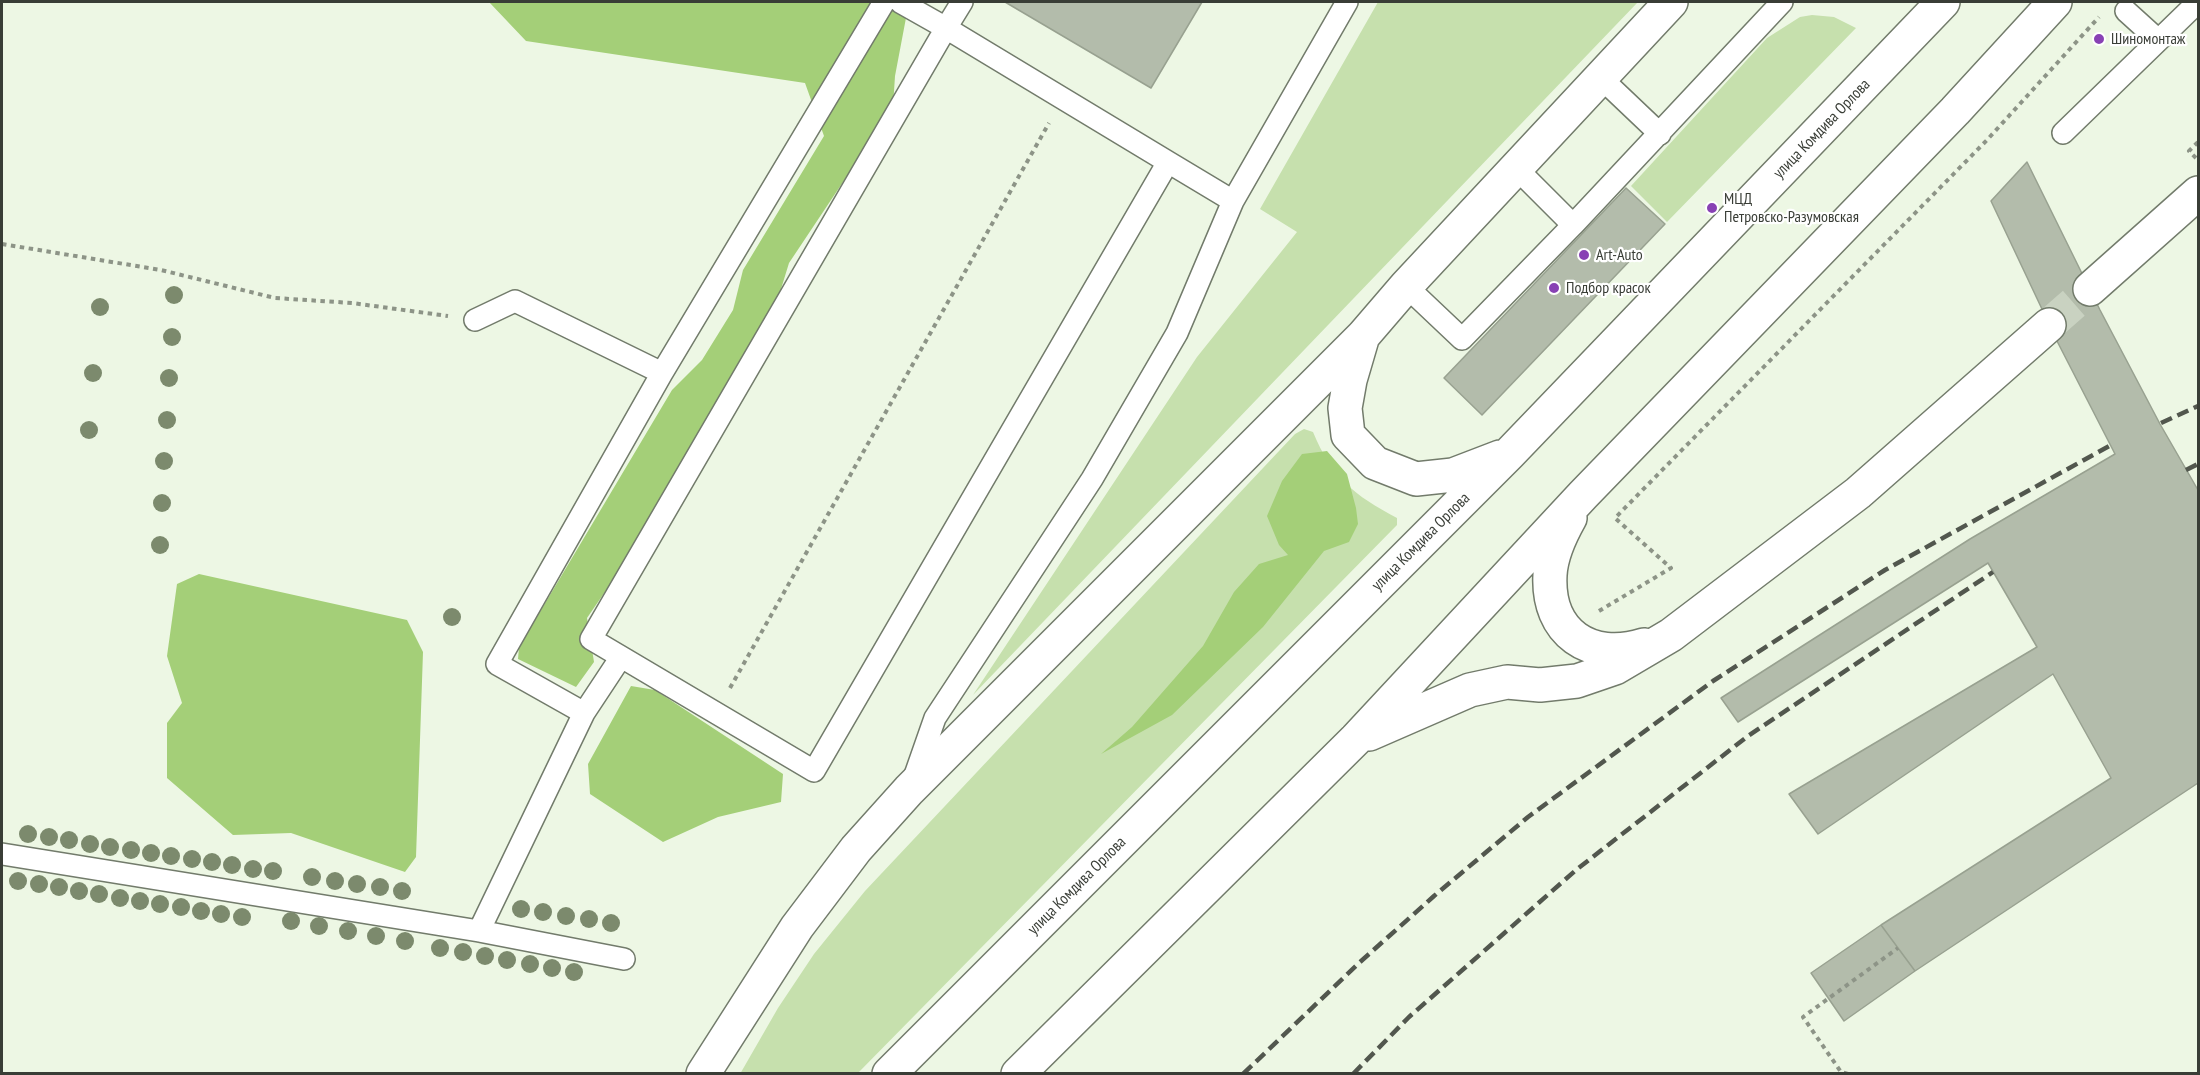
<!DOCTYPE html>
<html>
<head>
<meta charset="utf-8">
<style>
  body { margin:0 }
  #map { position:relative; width:2200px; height:1075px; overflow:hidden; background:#edf7e4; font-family:"PT Sans Narrow",sans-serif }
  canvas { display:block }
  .frame { position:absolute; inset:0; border:3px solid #393d36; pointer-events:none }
</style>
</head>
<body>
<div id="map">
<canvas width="2200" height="1075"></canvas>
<div class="frame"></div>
</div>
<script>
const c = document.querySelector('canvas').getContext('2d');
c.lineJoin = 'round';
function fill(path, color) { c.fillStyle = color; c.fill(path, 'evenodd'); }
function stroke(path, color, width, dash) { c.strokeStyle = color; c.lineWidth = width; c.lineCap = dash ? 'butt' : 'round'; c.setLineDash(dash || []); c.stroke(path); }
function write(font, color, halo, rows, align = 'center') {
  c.font = font + ' "PT Sans Narrow",sans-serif'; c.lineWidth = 4.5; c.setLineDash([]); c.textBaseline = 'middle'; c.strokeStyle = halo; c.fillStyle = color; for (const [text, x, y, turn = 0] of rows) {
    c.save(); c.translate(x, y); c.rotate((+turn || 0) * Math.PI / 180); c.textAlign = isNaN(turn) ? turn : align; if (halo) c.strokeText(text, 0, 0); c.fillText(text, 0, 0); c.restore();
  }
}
fill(new Path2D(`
  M1378 2H1638L973 695 1197 357 1297 232 1260 209Z
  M1812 15 1834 17 1856 28 1667 222 1631 186 1767 38 1800 17Z
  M1304 429 1313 432C1332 478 1354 495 1397 518V525L858 1073 740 1074 778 1008 814 954 865 891 1295 434Z`), '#c6e0ad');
fill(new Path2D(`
  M489 2H909L895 76 893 107 789 263 773 315 620 570 587 618 594 662 576 687 518 659 519 647 672 390 702 360 733 310 743 270 824 136 805 83 526 41Z
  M1327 451 1347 474 1356 508 1358 524 1349 542 1324 551 1263 627 1172 715 1101 754 1132 727 1203 646 1234 592 1259 564 1288 555 1279 545 1267 516 1282 481 1302 454Z
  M199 574 407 620 423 652 416 857 405 872 291 833 233 835 167 778V723L182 703 167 656 177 584Z
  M631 686 655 690 783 774 781 802 718 817 663 842 590 794 588 764Z`), '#a4cf78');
const building = new Path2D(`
  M1005 2H1202L1151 88Z
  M2027 162 2100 310 2160 424 2198 490V783L1915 971 1881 925 2111 778 2053 674 1818 834 1789 794 2037 647 1988 563 1738 722 1721 698 1970 539 2115 454 2058 343 1991 201Z
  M1626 188 1665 224 1482 415 1444 378Z
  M1881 925 1915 971 1844 1021 1811 973Z`);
fill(building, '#b3bcab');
stroke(building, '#98a190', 1.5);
stroke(new Path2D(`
  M2049 325 2090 289`), '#c9d2c1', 33, [33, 16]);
const lane = new Path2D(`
  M900 2 946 28 962 2
  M2126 11 2158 40
  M1600 77 1660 134
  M2063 133 2198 2
  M1168 162 946 28 591 639 814 771 1168 162 1233 201
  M1573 225 1782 2
  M1406 286 1462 339 1573 225 1516 168
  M475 320 515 301 662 373
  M584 713 497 664 662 373 884 2
  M914 778 935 718 1092 479 1177 333 1233 201 1347 2
  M2 854 479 931 624 959
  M479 931 584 713 621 657`);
const secondary = new Path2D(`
  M2090 289 2198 193
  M1362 339 1350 380 1345 408 1348 435 1375 463 1416 479 1453 475 1500 457
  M1570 518C1561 534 1551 556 1550 575 1547 633 1590 662 1644 645
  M1369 734 1470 690 1507 682 1540 685 1577 681 1615 668 1671 635 1858 493 2049 325
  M703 1074 797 927 856 849 909 790 1363 336 1406 286 1671 2
  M889 1074 1510 453 1943 2
  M1018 1074 1356 739 1583 495 1955 111 2055 2`);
stroke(lane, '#727b6b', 24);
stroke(secondary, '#727b6b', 36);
stroke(new Path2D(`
  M2196 158 2189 151 2198 142
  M2 244 161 270 275 298 352 303 448 316
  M1599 611 1671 568 1615 518 1987 140 2099 17
  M730 688 1049 123
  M1848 1074 1841 1072 1803 1017 1898 948`), '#8d9487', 4, [4.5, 4.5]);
stroke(lane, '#fff', 21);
stroke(secondary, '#fff', 33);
stroke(new Path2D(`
  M2161 423 2198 406
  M2186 470 2198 464
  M1243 1074 1359 963 1434 896 1528 817 1713 681 1885 570 2111 445
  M1353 1074 1409 1017 1576 870 1748 736 1993 572`), '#52574e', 4.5, [12, 6]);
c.fillStyle = '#7c8a6d';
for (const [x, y] of [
  [174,295],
  [100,307],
  [172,337],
  [93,373],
  [169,378],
  [167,420],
  [89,430],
  [164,461],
  [162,503],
  [160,545],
  [452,617],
  [28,834],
  [49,837],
  [69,840],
  [90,844],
  [110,847],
  [131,850],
  [151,853],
  [171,856],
  [192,859],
  [212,862],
  [232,865],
  [253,869],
  [273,871],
  [312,877],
  [18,881],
  [335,881],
  [39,884],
  [357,884],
  [59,887],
  [380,887],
  [79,891],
  [402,891],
  [99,894],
  [120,898],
  [140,901],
  [160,904],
  [181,907],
  [521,909],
  [201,911],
  [543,912],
  [221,914],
  [566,916],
  [242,917],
  [589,919],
  [291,921],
  [611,923],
  [319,926],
  [348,931],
  [376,936],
  [405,941],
  [440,948],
  [463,952],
  [485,956],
  [507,960],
  [530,964],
  [552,968],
  [574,972]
]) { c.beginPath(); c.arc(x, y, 9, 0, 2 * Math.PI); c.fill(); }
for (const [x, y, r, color] of [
  [2099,39,6,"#8841b4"],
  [1712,208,6,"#8841b4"],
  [1584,255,6,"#8841b4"],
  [1554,288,6,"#8841b4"]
]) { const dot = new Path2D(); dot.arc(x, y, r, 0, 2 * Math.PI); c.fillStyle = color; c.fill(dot); stroke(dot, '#fff', 2); }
write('16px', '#393d36', '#fff', [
  ["Шиномонтаж",2111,39],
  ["МЦД",1724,199],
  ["Петровско-Разумовская",1724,217],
  ["Art-Auto",1596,255],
  ["Подбор красок",1566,288]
], 'left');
write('16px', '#393d36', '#fff', [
  ["улица Комдива Орлова",1822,129,-46],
  ["улица Комдива Орлова",1421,542,-45],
  ["улица Комдива Орлова",1077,886,-45]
]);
</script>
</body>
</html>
